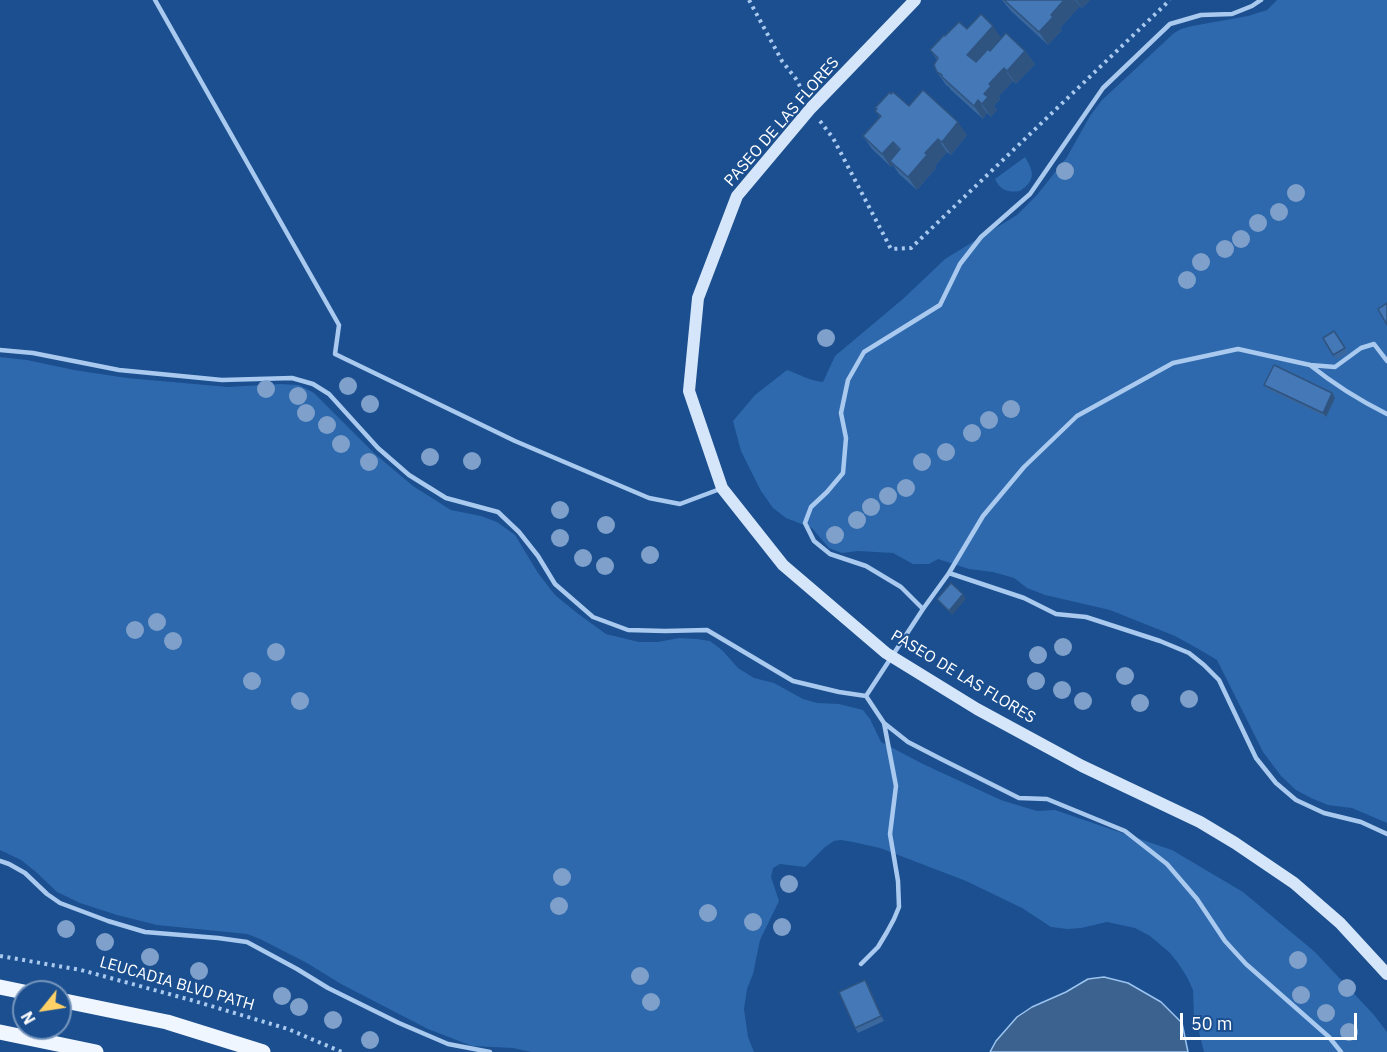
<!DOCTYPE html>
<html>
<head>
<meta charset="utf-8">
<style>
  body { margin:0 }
  #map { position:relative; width:1387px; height:1052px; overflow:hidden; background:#1b4f8f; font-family:"IBM Plex Sans",sans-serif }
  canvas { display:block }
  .north { position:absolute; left:12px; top:980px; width:60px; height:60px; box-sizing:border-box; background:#1b4f8f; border:2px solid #7695bc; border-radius:50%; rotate:240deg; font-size:16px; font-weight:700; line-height:24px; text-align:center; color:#fff }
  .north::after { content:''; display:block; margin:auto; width:21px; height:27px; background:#ffd166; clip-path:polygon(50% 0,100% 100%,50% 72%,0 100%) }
  .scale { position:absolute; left:1180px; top:1013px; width:177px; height:27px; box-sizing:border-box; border:3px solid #fff; border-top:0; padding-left:8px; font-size:18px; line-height:21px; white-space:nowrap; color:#fff; -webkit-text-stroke:4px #1b4f8f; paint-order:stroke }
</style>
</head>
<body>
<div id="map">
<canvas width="1387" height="1052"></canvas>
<div class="north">N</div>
<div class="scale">50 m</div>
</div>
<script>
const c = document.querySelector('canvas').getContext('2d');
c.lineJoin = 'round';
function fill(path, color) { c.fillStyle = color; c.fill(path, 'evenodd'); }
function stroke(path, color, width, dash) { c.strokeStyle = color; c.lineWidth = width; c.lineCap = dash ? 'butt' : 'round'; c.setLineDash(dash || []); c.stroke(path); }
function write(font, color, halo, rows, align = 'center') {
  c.font = font + ' "IBM Plex Sans",sans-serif'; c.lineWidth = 4.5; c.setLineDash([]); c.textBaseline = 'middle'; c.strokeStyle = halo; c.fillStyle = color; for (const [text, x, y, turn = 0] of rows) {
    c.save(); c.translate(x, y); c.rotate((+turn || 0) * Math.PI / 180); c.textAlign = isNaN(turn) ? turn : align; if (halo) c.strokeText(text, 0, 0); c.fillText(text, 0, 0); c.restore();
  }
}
fill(new Path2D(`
  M1277 0H1387V823L1352 808 1328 805 1311 798 1296 790 1281 776 1263 752 1217 660 1202 651 1175 636 1110 610 1045 595 1027 588 1014 578 993 572 969 569 938 559 929 564H913L893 553 858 551 842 553 829 548 812 528 786 518 773 508 761 491 741 451 733 421 755 395 787 370C799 374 810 381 823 382L835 356 904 298 945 259 1017 215 1037 195 1067 157 1090 116 1102 100 1174 33 1181 29 1192 26 1248 16 1267 10Z
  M1025 157C1034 172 1036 180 1020 191 1008 193 1000 190 995 179Z
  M0 357 27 360 74 370 127 378 228 387 280 384 299 385 314 393 375 454 413 486 451 510 481 516 497 522 515 535 538 573 555 595 577 613 606 634 639 642H658L679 638 697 639 710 641 722 650 738 668 754 678 774 683 803 699 817 703 839 704 863 710 870 719 881 742 923 764 1001 800 1037 811 1055 810 1172 850 1243 892 1315 952 1374 1015 1387 1032V1052H1204L1199 1032 1194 1018 1193 990 1187 977 1178 963 1169 952 1150 936 1135 928 1107 922 1081 928 1068 929 1051 927 1022 908 966 881 880 848 853 842 841 840 834 841 825 847 805 867 780 864 773 868 771 877 779 901 760 940 753 974 747 989 744 1009 748 1037 754 1052H531L513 1048 472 1046 428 1029 341 984 307 963 260 939 247 934 157 925 117 915 80 903 57 892 36 872 21 860 0 850Z`), '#2e69ad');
const water = new Path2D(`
  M1104 977 1128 983 1161 1002 1182 1023 1188 1052H990L996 1041 1017 1017 1032 1007 1066 992 1088 979Z`);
fill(water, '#3c6290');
stroke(water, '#9cc4f0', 1.5);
stroke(new Path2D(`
  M749 0 782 61 796 79 803 92
  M820 121 833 138 891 249 911 248 1170 0
  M0 956 81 970 191 1000 288 1029 342 1052`), '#a9c9ee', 4, [3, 4.5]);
stroke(new Path2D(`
  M155 0 339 325 335 354 515 441 649 498 680 504 720 489
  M1261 0 1252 6 1232 14 1201 15 1170 24 1103 88 1030 194 981 237 960 264 940 305 864 352 848 380 841 413 846 438 843 473 827 492 811 507 805 523 814 541 830 554 866 566 901 587 923 609 949 573 1024 598 1056 614 1086 617 1160 641 1189 653 1204 665 1219 680 1256 758 1276 783 1296 800 1324 813 1361 822 1387 834
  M0 350 33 353 119 370 222 380 292 378 313 384 329 394 378 448 409 475 446 498 498 512 519 532 538 556 555 584 593 617 628 630 665 631 707 630 793 681 839 692 866 696 884 723 908 742 941 759 1019 798 1047 799 1125 831 1167 864 1197 899 1225 941 1246 964 1329 1037 1341 1052
  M1310 365C1336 386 1357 399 1387 414
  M949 573 983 516 1024 467 1077 416 1173 363 1238 349 1310 365 1335 367 1361 348 1374 344 1387 361
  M866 696 923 609
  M0 861 9 864 25 873 47 894 60 903 108 921 145 932 218 938 247 942 297 969 328 988 399 1023 448 1044 490 1052
  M861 964 878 947 887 932 894 919 899 907 898 881 890 834 896 786 884 723`), '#a9c9ee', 4.5);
stroke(new Path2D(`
  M915 0 811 108 737 196 698 298 689 391 722 488 783 565 886 653 977 709 1082 766 1200 822 1235 843 1294 883 1340 923 1387 974`), '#d6e6fa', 12);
stroke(new Path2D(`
  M0 987 24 992
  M60 1000 167 1022 263 1052
  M0 1032 96 1052`), '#f0f6ff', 15);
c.fillStyle = '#7ea0ca';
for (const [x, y] of [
  [1065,171],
  [1296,193],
  [1279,212],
  [1258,223],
  [1241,239],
  [1225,249],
  [1201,262],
  [1187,280],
  [826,338],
  [348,386],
  [266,389],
  [298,396],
  [370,404],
  [1011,409],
  [306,413],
  [989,420],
  [327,425],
  [972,433],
  [341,444],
  [946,452],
  [430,457],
  [472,461],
  [369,462],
  [922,462],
  [906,488],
  [888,496],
  [871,507],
  [560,510],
  [857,520],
  [606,525],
  [835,535],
  [560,538],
  [650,555],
  [583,558],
  [605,566],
  [157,622],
  [135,630],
  [173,641],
  [1063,647],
  [276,652],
  [1038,655],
  [1125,676],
  [252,681],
  [1036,681],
  [1062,690],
  [1189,699],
  [300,701],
  [1083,701],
  [1140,703],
  [562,877],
  [789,884],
  [559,906],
  [708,913],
  [753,922],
  [782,927],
  [66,929],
  [105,942],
  [150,957],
  [1298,960],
  [199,971],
  [640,976],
  [1347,988],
  [1301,995],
  [282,996],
  [651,1002],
  [299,1007],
  [1326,1013],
  [333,1020],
  [1349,1032],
  [370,1040]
]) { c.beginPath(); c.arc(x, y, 9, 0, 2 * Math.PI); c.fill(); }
fill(new Path2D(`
  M1002 0H1090L1082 8 1080 6 1060 28 1062 30 1048 45 1011 11Z
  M967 29 1002 38 1025 51 1035 64 1016 84 1013 81 999 96 1000 99 994 106 997 110 991 117 987 113 983 119 951 90 949 87 946 85 937 72V60L930 50 945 36Z
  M891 94 909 106 967 135 951 155 947 152 935 166 936 168 917 190 899 174 893 165 891 167 872 149 863 136 880 117 875 111 877 110 875 108Z
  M1334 331 1348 353 1336 359 1333 355Z
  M1264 385 1335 398 1326 417 1267 389Z
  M865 980 868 985 884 1021 858 1033 855 1028Z`), '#3a679d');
fill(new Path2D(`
  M1064 0H1075L1080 6 1060 28 1062 30 1048 45 1039 32 1051 15Z
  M1076 0H1090L1082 8Z
  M993 26 1002 39 977 68 967 55Z
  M1025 51 1035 64 1016 84 1007 71Z
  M1004 68 1013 81 999 96 1000 99 994 106 997 110 991 117 982 104 984 94 989 84Z
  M978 100 987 113 983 119 974 106Z
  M958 122 967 135 951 155 942 142Z
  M938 139 947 152 935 166 936 168 917 190 908 177 925 153Z
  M893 142 902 155 890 161 893 165 891 167 882 154Z
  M1332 393 1335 398 1326 417 1323 413Z
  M963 594 966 599 952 615 949 611Z
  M865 980 868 985 884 1021 881 1016Z`), '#305480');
const building = new Path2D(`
  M1004 0H1064L1051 15 1053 17 1039 32Z
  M981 14 993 26 967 55 976 62 988 49 990 51 1006 33 1025 51 1007 71 1004 68 989 84 991 86 984 94 988 97 982 104 978 100 974 106 942 77V75L937 72 934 65 938 58 930 50 944 35 945 36 959 22 967 29Z
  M923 90 958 122 942 142 938 139 925 153 927 155 908 177 890 161 900 149 893 142 882 154 863 136 881 116 875 111 877 109 875 108 890 92 891 94 893 92 909 106Z
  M1387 303V325L1378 309Z
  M1334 331 1345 348 1333 355 1323 338Z
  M1274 365 1332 393 1323 413 1264 385Z
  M951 583 963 594 949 611 937 599Z
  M865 980 881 1016 855 1028 839 992Z`);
fill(building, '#4478b7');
stroke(building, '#305480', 1.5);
write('16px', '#fff', '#1b4f8f', [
  ["PASEO DE LAS FLORES",782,122,-49],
  ["PASEO DE LAS FLORES",963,677,31],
  ["LEUCADIA BLVD PATH",177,984,16]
]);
</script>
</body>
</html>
